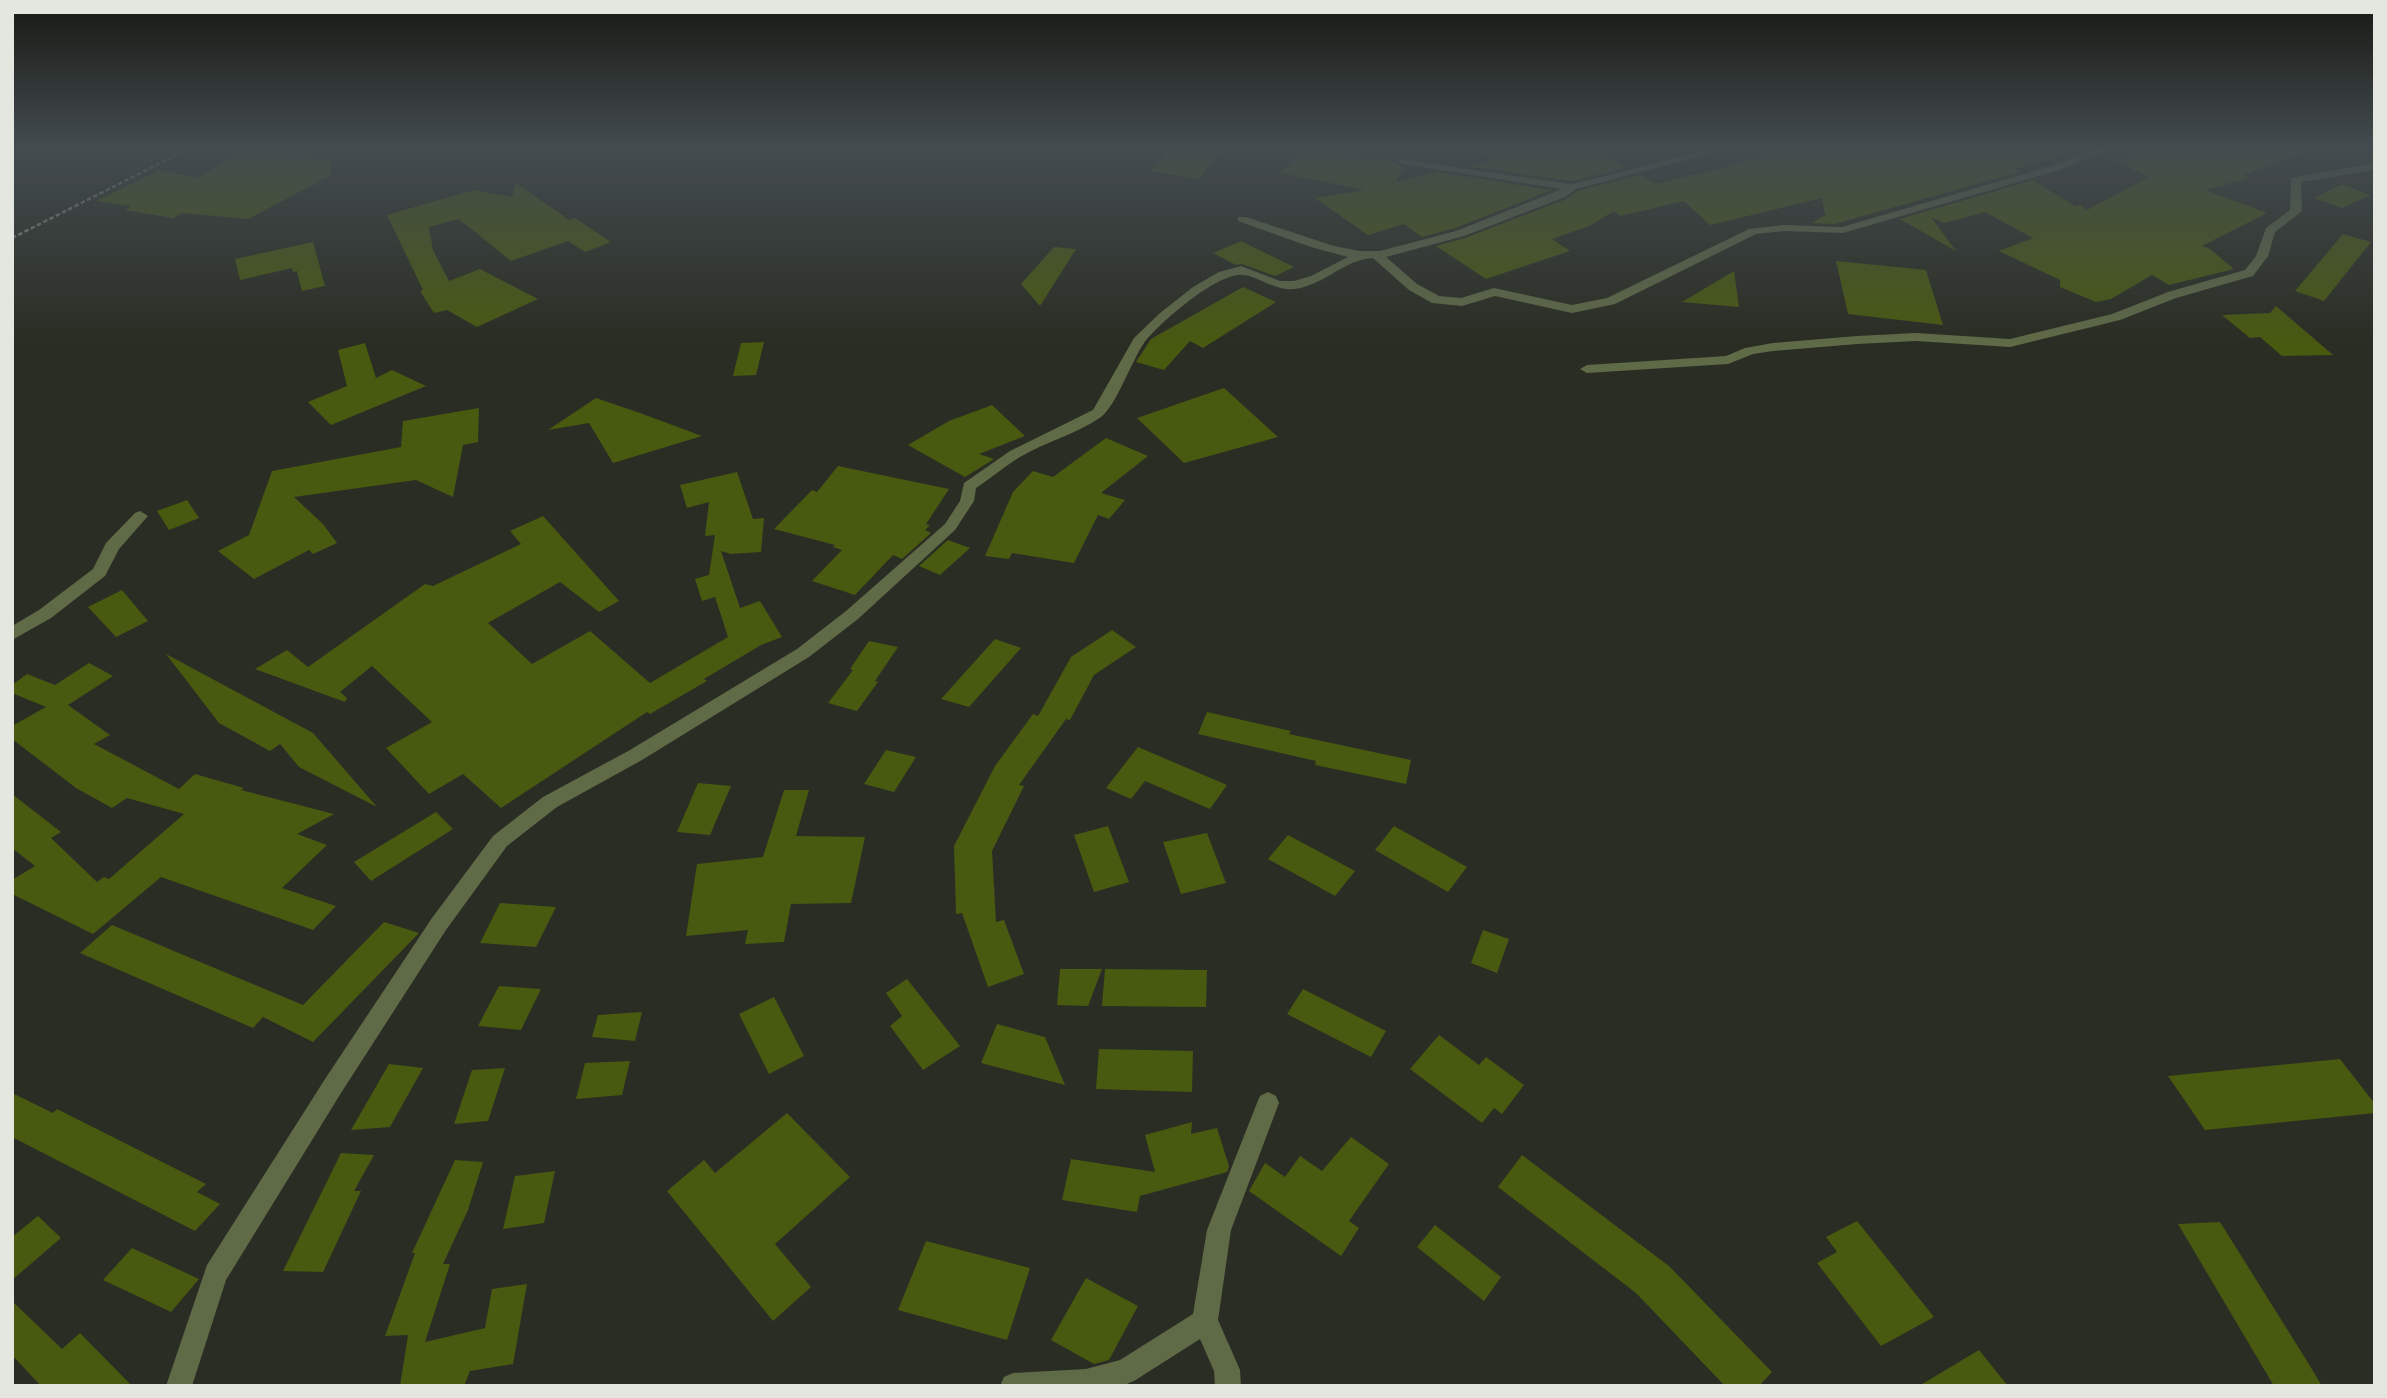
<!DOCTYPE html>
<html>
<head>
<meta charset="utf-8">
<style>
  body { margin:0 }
  #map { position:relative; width:2387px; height:1398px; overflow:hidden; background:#2a2d23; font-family:Ubuntu,sans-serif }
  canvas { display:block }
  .frame { position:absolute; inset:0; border:14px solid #e4e7e0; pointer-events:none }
</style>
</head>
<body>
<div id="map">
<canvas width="2387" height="1398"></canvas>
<div class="frame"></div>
</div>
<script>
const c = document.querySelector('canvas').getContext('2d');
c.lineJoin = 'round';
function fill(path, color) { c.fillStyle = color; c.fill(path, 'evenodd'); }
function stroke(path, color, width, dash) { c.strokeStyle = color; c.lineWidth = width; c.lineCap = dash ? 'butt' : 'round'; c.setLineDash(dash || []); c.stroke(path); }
fill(new Path2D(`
  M1170 150H1223L1199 179 1151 171Z
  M1303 150 1395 162 1403 167 1396 182 1438 172 1552 190 1455 228 1422 237 1404 224 1368 235 1315 198 1365 190 1280 173Z
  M1478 150H1587L1593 154 1600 152 1627 168 1572 181 1465 166 1491 160Z
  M1792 150H2061L2062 156 2015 169 2020 172 1834 224 1812 223 1827 214H1825L1822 198 1710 225 1684 201 1620 216 1614 211 1589 226 1552 239 1570 251 1486 279 1436 246 1465 238 1566 199 1577 191 1640 175 1656 184Z
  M2154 150H2306V152L2244 175 2249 178 2205 190 2267 213 2202 246 2210 249 2234 269 2169 285 2152 275 2111 299 2096 302 2060 287V280L1999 251 2033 238 1985 212 1944 223 1931 217 1956 251 1900 219 2033 180 2075 206 2080 205 2087 210 2149 177 2114 161Z
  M239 152 300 157 305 155 331 160V175L248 219 182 213 173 218 125 210 131 206 96 201 160 170 197 178Z
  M516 183 569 220 575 218 611 242 585 252 568 241 511 261 459 219 429 227 433 250 449 281 480 269 538 299 477 327 447 310 434 313 420 291 423 290 387 215 474 190 512 197Z
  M2340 185H2344L2371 195 2342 208 2314 198Z
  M2343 234 2371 242 2324 301 2295 291Z
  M1241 241 1294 267 1275 276 1242 264 1236 265 1213 253Z
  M313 242 325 286 302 291 297 271 293 272 292 268 240 280 235 259Z
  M1054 247 1076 249 1040 306 1021 284Z
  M1836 261 1926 270 1943 325 1848 314Z
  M1734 271 1739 307 1682 302Z
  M1243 287 1276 302 1203 348 1190 341 1164 370 1136 362 1151 339Z
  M2276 306 2333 355 2282 356 2260 337 2250 338 2222 315 2270 313Z
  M764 342 756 375 733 376 741 343Z
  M365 343 376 378 392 370 426 386 331 425 308 402 347 386 338 350Z
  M1224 388 1278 437 1184 463 1137 418Z
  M596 398 640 413 702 436 613 463 589 423 548 430Z
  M992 405 1025 436 979 454 994 459 965 477 908 445 949 421Z
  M479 408 478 442 463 445 453 497 416 480 294 497 323 524 337 543 313 554 309 550 254 579 218 551 249 535 272 471 401 447 403 421Z
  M1106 438 1148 456 1101 493 1125 500 1109 519 1098 515 1074 563 1012 553 1009 559 985 556 1013 492 1033 471 1053 477Z
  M838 466 949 489 926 524 930 525 925 530 931 533 902 559 893 555 855 595 812 581 842 550 833 547 835 545 774 529 812 490 817 492Z
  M737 472 753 519 764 518 761 552 731 554 721 551 740 608 760 601 782 637 761 645 704 679 707 681 650 714 647 712 501 808 463 774 429 794 386 748 432 722 372 666 340 692 347 698 345 702 255 669 287 650 308 667 425 584 433 586 521 544 510 531 543 516 619 601 599 612 560 582 488 623 532 664 590 631 650 683 728 637 715 597 702 601 695 579 709 575 715 535 705 536 709 502 687 508 680 485Z
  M187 500 199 518 169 530 157 511Z
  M948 540 970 548 940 575 919 566Z
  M122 590 148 621 116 637 88 607Z
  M1112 630 1136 647 1094 675 1070 720 1066 719 1019 785 1024 786 992 851 996 922 1004 920 1024 974 988 987 962 913 956 914 954 846 995 766 1033 714 1038 716 1071 657Z
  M995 639 1021 648 969 707 941 699Z
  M869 641 898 647 875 681 878 682 857 711 828 703 853 670 850 669Z
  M166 654 313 733 377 807 299 767 280 744 270 751 219 723Z
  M89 663 113 676 68 705 110 735 94 744 179 789 195 774 244 788 241 790 334 814 297 834 327 845 282 888 336 906 313 930 161 877 93 934 12 894V880L35 866 12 848V794L61 832 51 838 97 882 104 877 109 879 184 814 127 798 112 808 76 788 12 739V726L46 707 12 693V685L27 674 55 685Z
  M1207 712 1291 731 1289 734 1411 760 1406 784 1315 765 1316 761 1198 734Z
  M1138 747 1227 785 1210 809 1145 781 1131 799 1106 788Z
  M886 750 916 757 894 792 864 784Z
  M698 783 731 786 710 835 677 832Z
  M784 790H809L796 836 865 837 851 903 791 904 784 942 745 944 748 930 686 936 697 864 763 857Z
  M436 812 453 829 371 881 354 862Z
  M1108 826 1129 882 1094 892 1074 835Z
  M1394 826 1467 867 1448 892 1375 850Z
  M1207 833 1226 883 1181 894 1163 842Z
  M1288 835 1355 871 1335 896 1268 859Z
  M500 903 556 907 536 947 480 943Z
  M384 922 419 933 313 1042 263 1017 253 1028 80 953 112 925 303 1005Z
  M1483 930 1509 939 1497 973 1471 963Z
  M1060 969H1102L1088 1006 1057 1005Z
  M1105 969 1207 970 1206 1007 1102 1006Z
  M907 979 960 1046 923 1070 890 1026 902 1016 886 993Z
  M499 986 541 989 521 1030 478 1026Z
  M1303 989 1386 1031 1371 1057 1287 1014Z
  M774 997 804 1056 769 1074 739 1014Z
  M642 1012 635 1041 592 1037 598 1015Z
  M997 1024 1045 1037 1065 1085 981 1063Z
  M1439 1035 1479 1065 1486 1057 1524 1085 1502 1114 1494 1108 1482 1123 1410 1069Z
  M1099 1049 1193 1051 1192 1092 1096 1089Z
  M2340 1059 2375 1104V1113L2205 1130 2168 1076Z
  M630 1061 622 1095 576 1099 585 1063Z
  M389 1064 423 1068 390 1127 351 1130Z
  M505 1068 488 1121 454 1124 472 1070Z
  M12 1093 53 1113 57 1109 206 1184 197 1192 220 1204 195 1231 12 1137Z
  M787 1113 850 1177 775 1244 811 1287 773 1321 667 1191 704 1160 715 1173Z
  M1192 1122 1191 1134 1217 1128 1229 1166 1227 1172 1140 1196 1137 1212 1062 1200 1071 1159 1155 1172 1145 1135Z
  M1351 1137 1389 1164 1349 1221 1359 1228 1341 1256 1249 1191 1265 1163 1285 1177 1300 1156 1322 1171Z
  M341 1153 374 1155 354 1191H361L323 1272 283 1271Z
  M1522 1155 1669 1266 1772 1372 1759 1386H1725L1636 1293 1498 1187Z
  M455 1160 483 1162 468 1210 443 1264H450L425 1342 485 1328 492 1289 527 1284 513 1364 470 1371 464 1386H400L408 1335 385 1336 415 1253H412Z
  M555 1171 544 1223 503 1229 515 1176Z
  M38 1216 61 1238 12 1280V1237Z
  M1857 1221 1934 1317 1881 1346 1817 1263 1837 1252 1826 1237Z
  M2220 1222 2307 1361 2322 1386H2274L2178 1224Z
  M1435 1225 1501 1277 1484 1301 1417 1247Z
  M926 1241 1030 1268 1007 1340 898 1310Z
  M132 1248 199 1279 171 1312 103 1280Z
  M1086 1278 1138 1306 1109 1360 1094 1364 1051 1340Z
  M12 1301 62 1349 80 1333 132 1386H41L12 1355Z
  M1979 1350 2008 1386H1919Z`), '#485910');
stroke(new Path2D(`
  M12 238 186 150`), '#8f928a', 2.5, [4.5, 2.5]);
fill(new Path2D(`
  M1708 150H1724L1576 189 1565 197 1464 236 1386 257 1417 284 1439 296 1461 298 1494 288 1572 305 1607 298 1749 229 1784 225 1842 227 2048 167 2095 150H2109L2056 171 1843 233 1784 231 1756 234 1615 304 1572 313 1495 296 1462 306 1432 303 1409 290 1373 258C1345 259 1323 286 1294 289 1272 291 1255 273 1238 275 1213 277 1159 323 1144 343 1132 360 1116 406 1101 417 1077 434 1045 442 1020 457 1005 466 991 478 976 488L974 501 955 530 858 619 809 657 642 760 557 807 507 846 446 930 341 1093 226 1280 192 1386H166L207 1265 325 1079 432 918 493 836 543 797 630 750 797 649 846 611 945 524 960 501 964 483 1010 451 1093 410 1134 338 1160 313 1193 287 1219 272 1241 266 1280 281H1294L1311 276 1348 257 1311 247 1238 221V217H1246L1334 246 1360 251H1380L1456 231 1562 189 1402 164 1397 161 1398 159 1572 184Z
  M2375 163V169L2369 171 2301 182 2302 211 2275 232 2268 256 2253 276 2176 298 2120 320 2010 347 1916 341 1857 344 1773 351 1753 354 1728 364 1587 373 1580 369 1587 365 1726 356 1745 348 1773 343 1857 336 1916 333 2010 339 2112 314 2168 292 2245 270 2256 256 2266 228 2290 210 2291 178Z
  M140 511 148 516 119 549 105 576 51 618 12 640V626L39 610 93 569 106 543 135 513Z
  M1268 1092 1276 1096 1279 1103 1231 1230 1218 1320 1240 1370 1241 1386H1215L1214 1371 1200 1339 1134 1381 1122 1386H1000L1004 1377 1013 1373 1086 1369 1120 1360 1193 1314 1207 1230 1257 1103 1260 1096Z`), '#5f6a47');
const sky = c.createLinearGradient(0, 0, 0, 345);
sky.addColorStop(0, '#171913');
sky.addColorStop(0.43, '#444c50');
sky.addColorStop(1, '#444c5000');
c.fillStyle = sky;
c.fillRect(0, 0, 2387, 345);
</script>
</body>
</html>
